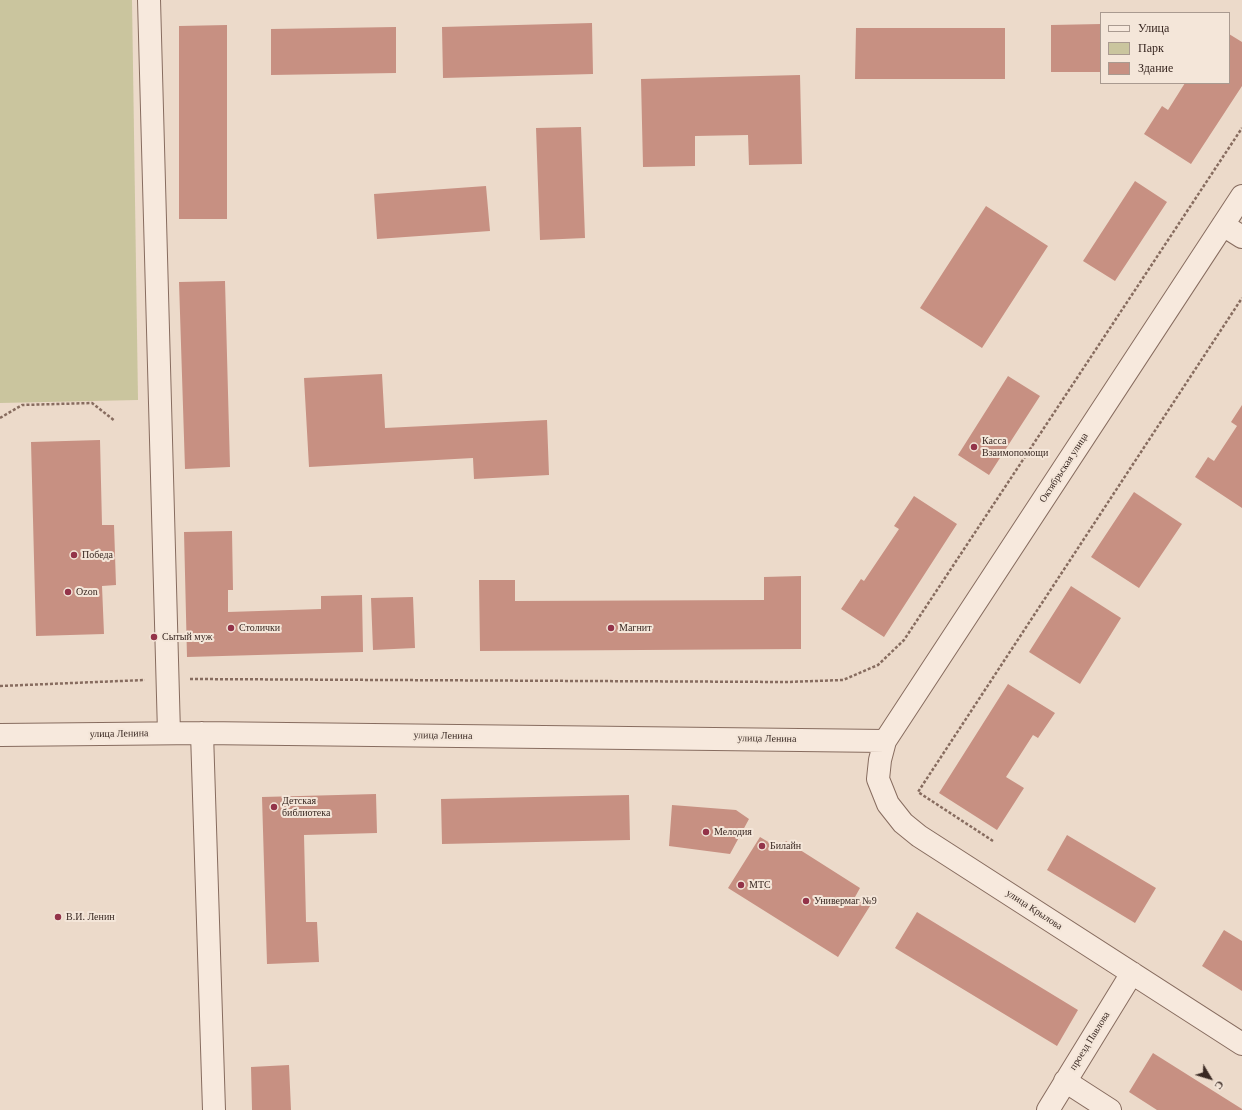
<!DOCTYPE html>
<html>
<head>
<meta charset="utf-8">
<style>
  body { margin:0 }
  #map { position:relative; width:1242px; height:1110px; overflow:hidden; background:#ecdaca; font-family:"Times New Roman",serif }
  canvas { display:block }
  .legend { position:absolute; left:1100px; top:12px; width:130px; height:72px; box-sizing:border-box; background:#f4e6d9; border:1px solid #a99a90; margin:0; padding:5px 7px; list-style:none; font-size:12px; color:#392822 }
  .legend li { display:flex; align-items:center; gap:8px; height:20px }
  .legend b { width:20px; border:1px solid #a99a90 }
  .north { position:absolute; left:1190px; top:1058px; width:40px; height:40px; -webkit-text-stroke:3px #f4e6d9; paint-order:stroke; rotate:128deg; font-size:11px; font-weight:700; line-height:16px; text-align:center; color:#392822 }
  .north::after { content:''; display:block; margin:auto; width:14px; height:18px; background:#392822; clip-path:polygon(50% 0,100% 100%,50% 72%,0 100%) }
</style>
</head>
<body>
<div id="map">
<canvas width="1242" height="1110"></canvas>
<ul class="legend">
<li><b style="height:5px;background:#f7e9dd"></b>Улица</li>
<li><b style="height:11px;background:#cac59e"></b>Парк</li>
<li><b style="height:11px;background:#c79082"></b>Здание</li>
</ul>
<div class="north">С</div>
</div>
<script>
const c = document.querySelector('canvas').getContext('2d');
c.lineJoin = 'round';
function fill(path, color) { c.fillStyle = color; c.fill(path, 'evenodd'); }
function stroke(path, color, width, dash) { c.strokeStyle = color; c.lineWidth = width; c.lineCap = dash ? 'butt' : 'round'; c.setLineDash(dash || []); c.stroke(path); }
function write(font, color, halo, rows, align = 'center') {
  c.font = font + ' "Times New Roman",serif'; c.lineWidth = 4; c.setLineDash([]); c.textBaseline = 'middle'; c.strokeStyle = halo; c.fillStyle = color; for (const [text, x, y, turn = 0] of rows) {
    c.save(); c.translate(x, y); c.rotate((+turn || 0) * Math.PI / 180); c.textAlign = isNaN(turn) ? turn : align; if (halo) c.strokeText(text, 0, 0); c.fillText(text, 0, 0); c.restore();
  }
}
fill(new Path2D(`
  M0 0H132L138 400 0 403Z`), '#cac59e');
fill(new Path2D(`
  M592 23 593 74 443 78 442 27Z
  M1101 24V72H1051V25Z
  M227 25V219H179V26Z
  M396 27V73L271 75V29Z
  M856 28H1005V79H855Z
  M1229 34 1242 42V86L1191 164 1144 134 1162 106 1168 110 1185 83H1229Z
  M800 75 802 164 749 165 748 135 695 136V166L643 167 641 79Z
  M581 127 585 238 540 240 536 128Z
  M1135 181 1167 202 1115 281 1083 261Z
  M486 186 490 231 377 239 374 194Z
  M986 206 1048 246 982 348 920 308Z
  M225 281 230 467 185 469 179 282Z
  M382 374 385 428 547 420 549 475 474 479 473 458 309 467 304 378Z
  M1008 376 1040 396 989 475 958 455Z
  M1242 405V508L1195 477 1208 457 1214 461 1237 426 1231 422Z
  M100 440 102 525H114L116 585 102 586 104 634 36 636 31 442Z
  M1134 492 1182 524 1139 588 1091 557Z
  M914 496 957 524 884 637 841 609 861 579 864 581 899 529 894 526Z
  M232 531 233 590H228V612L321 609V596L362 595 363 652 187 657 184 532Z
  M801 576V649L480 651 479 580H515V601L764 600V577Z
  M1071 586 1121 618 1080 684 1029 652Z
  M413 597 415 648 373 650 371 598Z
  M1008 684 1055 713 1038 738 1033 735 1006 777 1024 788 997 830 939 793Z
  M376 794 377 833 304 835 306 922H317L319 962 267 964 262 797Z
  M629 795 630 840 442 844 441 799Z
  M672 805 736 810 749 819 730 854 669 846Z
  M1067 835 1156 888 1135 923 1047 870Z
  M760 837 780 849 786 841 860 888 855 897 870 906 838 957 728 888Z
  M917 912 1078 1010 1057 1046 895 948Z
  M1224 930 1242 941V991L1202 966Z
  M1153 1053 1242 1109V1110H1157L1129 1092Z
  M289 1065 291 1110H252L251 1067Z`), '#c79082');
const minor = new Path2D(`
  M149 0 169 733
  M1242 196 885 741 880 760 878 779 888 804 903 823 919 836 1242 1044
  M1223 225 1242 237
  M202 733 214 1110
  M0 735 202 733 885 741
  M1065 1081 1110 1110
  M1048 1110 1132 973`);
stroke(minor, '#876c5f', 24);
stroke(new Path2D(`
  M0 418 22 405 92 403 115 421
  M190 679 787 682 843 680 878 665 904 640 1242 128
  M0 686 145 680
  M993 841 918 792 1242 298`), '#876c5f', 2.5, [3, 2]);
stroke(minor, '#f7e9dd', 22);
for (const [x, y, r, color] of [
  [974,447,4,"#933349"],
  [74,555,4,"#933349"],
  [68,592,4,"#933349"],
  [231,628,4,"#933349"],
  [611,628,4,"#933349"],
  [154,637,4,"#933349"],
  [274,807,4,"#933349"],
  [706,832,4,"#933349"],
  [762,846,4,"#933349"],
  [741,885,4,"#933349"],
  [806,901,4,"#933349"],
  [58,917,4,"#933349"]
]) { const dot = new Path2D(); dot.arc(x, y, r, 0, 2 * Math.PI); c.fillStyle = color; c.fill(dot); stroke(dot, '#f4e6d9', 1.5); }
write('10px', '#392822', '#f4e6d9', [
  ["Касса",982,441],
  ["Взаимопомощи",982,453],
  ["Победа",82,555],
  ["Ozon",76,592],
  ["Столички",239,628],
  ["Магнит",619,628],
  ["Сытый муж",162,637],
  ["Детская",282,801],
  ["библиотека",282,813],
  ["Мелодия",714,832],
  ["Билайн",770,846],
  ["МТС",749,885],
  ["Универмаг №9",814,901],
  ["В.И. Ленин",66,917]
], 'left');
write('10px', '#392822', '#f4e6d9', [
  ["Октябрьская улица",1064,468,-57],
  ["улица Ленина",119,734,-1],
  ["улица Ленина",443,736,1],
  ["улица Ленина",767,739,1],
  ["улица Крылова",1034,910,33],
  ["проезд Павлова",1090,1041,-58]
]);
</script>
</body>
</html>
